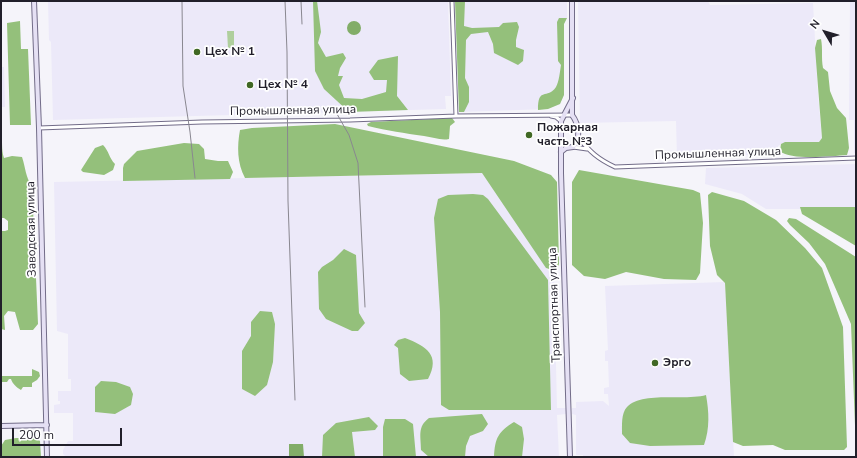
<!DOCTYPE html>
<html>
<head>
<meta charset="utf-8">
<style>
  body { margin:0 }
  #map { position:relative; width:857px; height:458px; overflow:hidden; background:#f5f4fa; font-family:"Nunito Sans",sans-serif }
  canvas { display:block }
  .frame { position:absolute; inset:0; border:2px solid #211f2a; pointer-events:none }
  .north { position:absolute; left:805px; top:12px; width:40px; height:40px; -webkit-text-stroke:3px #fff; paint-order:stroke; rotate:308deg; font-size:11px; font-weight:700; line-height:16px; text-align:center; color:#211f2a }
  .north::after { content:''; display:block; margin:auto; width:14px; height:18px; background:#211f2a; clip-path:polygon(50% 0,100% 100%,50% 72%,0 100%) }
  .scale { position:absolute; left:12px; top:428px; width:110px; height:18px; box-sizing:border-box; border:2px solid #211f2a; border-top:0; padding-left:5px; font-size:12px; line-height:14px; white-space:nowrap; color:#211f2a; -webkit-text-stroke:3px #fff; paint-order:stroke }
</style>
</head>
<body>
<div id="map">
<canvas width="857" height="458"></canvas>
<div class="frame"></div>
<div class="north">N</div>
<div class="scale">200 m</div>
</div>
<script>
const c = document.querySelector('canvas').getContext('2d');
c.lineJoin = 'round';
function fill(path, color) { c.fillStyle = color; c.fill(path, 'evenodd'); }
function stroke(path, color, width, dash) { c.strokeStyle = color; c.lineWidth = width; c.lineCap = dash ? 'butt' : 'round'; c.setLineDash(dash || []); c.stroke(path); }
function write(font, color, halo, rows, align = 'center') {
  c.font = font + ' "Nunito Sans",sans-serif'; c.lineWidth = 3.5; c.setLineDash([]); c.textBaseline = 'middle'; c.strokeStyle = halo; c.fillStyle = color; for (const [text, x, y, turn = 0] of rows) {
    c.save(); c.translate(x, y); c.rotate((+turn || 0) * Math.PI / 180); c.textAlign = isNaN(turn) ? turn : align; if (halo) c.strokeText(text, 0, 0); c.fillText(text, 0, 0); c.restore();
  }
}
fill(new Path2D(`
  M48 1H448L451 96H445L446 109 53 120 51 42 49 40Z
  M455 1H567V18L564 24V95L560 104 548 109 459 112Z
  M578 1H708L710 5 813 3 818 94 822 138 819 142H785L778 146V154L677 158 676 121 580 123Z
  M850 1H856V153H854V120H849Z
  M1 67H4L5 107H1Z
  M856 164V209H766L742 194 705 184 706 168Z
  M482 173 554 279 557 408H566V414L557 415 559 457H81L65 456 63 454V450L68 441H73V413H54V405L60 404V401H58V391H71V379H68V334L57 331 54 182Z
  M725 282 734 457H583V455H576V415L572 414V408H576V402L603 401 609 406 608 394H604V388L609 387 608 361H605V351L608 350 605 286Z`), '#ece9f9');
fill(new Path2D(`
  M227 31H234V48H228Z`), '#afcf9d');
fill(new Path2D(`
  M313 1H317L321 32 318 43 326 57 343 53 346 58 340 68 338 76H343L339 85 344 98 362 99 386 92 387 80H374L369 72 378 60 398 56 397 96 408 110 349 112 324 89 315 71Z
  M455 1H465L464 26 472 28 499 27 503 23 517 22 519 27 516 40V47L524 50 523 61 518 65 494 53 493 44 488 32 471 34 466 40 465 78 469 87V102L464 112H459Z
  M559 18H567L564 24V95L560 104 548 109 538 110C538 86 547 100 556 87 559 82 560 71 561 65L558 61 557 22Z
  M20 21 21 49H28L31 125H10L7 23Z
  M821 39C823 49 821 58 823 68L828 72 830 91 837 108 846 118 849 148 847 155C832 156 791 161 780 151L781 144 785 142H819L822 138 815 48 817 40Z
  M452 118 455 122 450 126 449 139C441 141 433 137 424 136 404 133 388 131 368 126L367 124 371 122Z
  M335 124 514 161 551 175 557 182 559 264 556 271 546 268 482 173 245 178C237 163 237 146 240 130L252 128Z
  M1 134C3 142 1 149 4 158L12 156 22 157C26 169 25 176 32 186L38 324 33 330H20L15 312 8 311 4 316 5 330 1 329V231H5L8 230V221L4 218H1Z
  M184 143 199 144 204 149 205 159 218 161H228L233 172 230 179 123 181V168L124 164 137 151Z
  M103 145C109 151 109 158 115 164L113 170 104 175 83 172 81 170 95 148Z
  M579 170 693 190 700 193 703 223 700 273 696 280 664 279 626 272 605 279 584 276 572 265V182Z
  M712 192 744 201 776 220 805 248 822 268 843 327 847 447 844 450H785L773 445 743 446 733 442 725 283 717 275 710 246 708 195Z
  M473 194 483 195 488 199 548 280 551 410H449L441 405 440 312 434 218 438 199 448 195Z
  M800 207H856V246L802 214Z
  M789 218 796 219 856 257V451L851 324 825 264 809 243 790 225 787 221Z
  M344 249 356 255 359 313 365 323 358 331H352L326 319 319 309 318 272 322 267 333 260Z
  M260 311 272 312 275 324 273 362 267 385 255 396 242 389V351L251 336V322Z
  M405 338C426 346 441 355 428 379L409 381 400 374 398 348 394 345 398 340Z
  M32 369 39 372 40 376 37 380 32 383V387H23L21 390C17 388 12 383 11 379H9L7 382H1V376H32Z
  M101 381 116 382 130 387 133 394 131 405 115 414 95 412V387Z
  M706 395C709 412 710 428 704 445L650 446 630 443 622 434C622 426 621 413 627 407 641 391 686 401 706 395Z
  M482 414 488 424 483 431 470 436 466 446 465 457H429L421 450C421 436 417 427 429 418Z
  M369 417 378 426 375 430 352 432 355 457H322L323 435 336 423Z
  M385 419H405L413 424 416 457H383V427Z
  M514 422 522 427 524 439 522 457H494C495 438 498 432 514 422Z
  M16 438H35L40 441 41 457H1V446L5 440Z`), '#94c07b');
fill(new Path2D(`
  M347 28a7 7 0 1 1 14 0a7 7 0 1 1-14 0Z
  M289 444H303L304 457H289Z`), '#82ad68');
const street = new Path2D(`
  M452 1 456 116
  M551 116 556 117 561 121
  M39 128 202 122 350 120 456 116 572 115
  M578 137C590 152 598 159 615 167L856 158
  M573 147 587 149`);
const secondary = new Path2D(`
  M34 1 39 128 47 457
  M561 152 566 148 573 147C581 140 579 124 572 115V1
  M1 426 47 425
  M570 457 561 173V121L573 98`);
stroke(street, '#726c88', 5);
stroke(secondary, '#726c88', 6);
stroke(street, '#fff', 3);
stroke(secondary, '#e5e0f4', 4);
stroke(new Path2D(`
  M182 1 183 86 190 132 195 178
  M285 1 287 52 288 201 295 400
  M301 1 302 24
  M333 107 349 135 358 163 365 307`), '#898790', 1);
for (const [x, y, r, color] of [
  [197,52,4,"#406824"],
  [250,85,4,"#406824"],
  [529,135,4,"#406824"],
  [655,363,4,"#406824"]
]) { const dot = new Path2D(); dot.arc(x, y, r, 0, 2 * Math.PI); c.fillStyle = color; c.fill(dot); stroke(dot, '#fff', 1.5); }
write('bold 12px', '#211f2a', '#fff', [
  ["Цех № 1",205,52],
  ["Цех № 4",258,85],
  ["Пожарная",537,128],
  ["часть №3",537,142],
  ["Эрго",663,363]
], 'left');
write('12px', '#211f2a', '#fff', [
  ["Промышленная улица",293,111,-1],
  ["Промышленная улица",718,154,-2],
  ["Заводская улица",32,229,-91],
  ["Транспортная улица",555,305,-92]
]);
</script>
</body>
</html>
